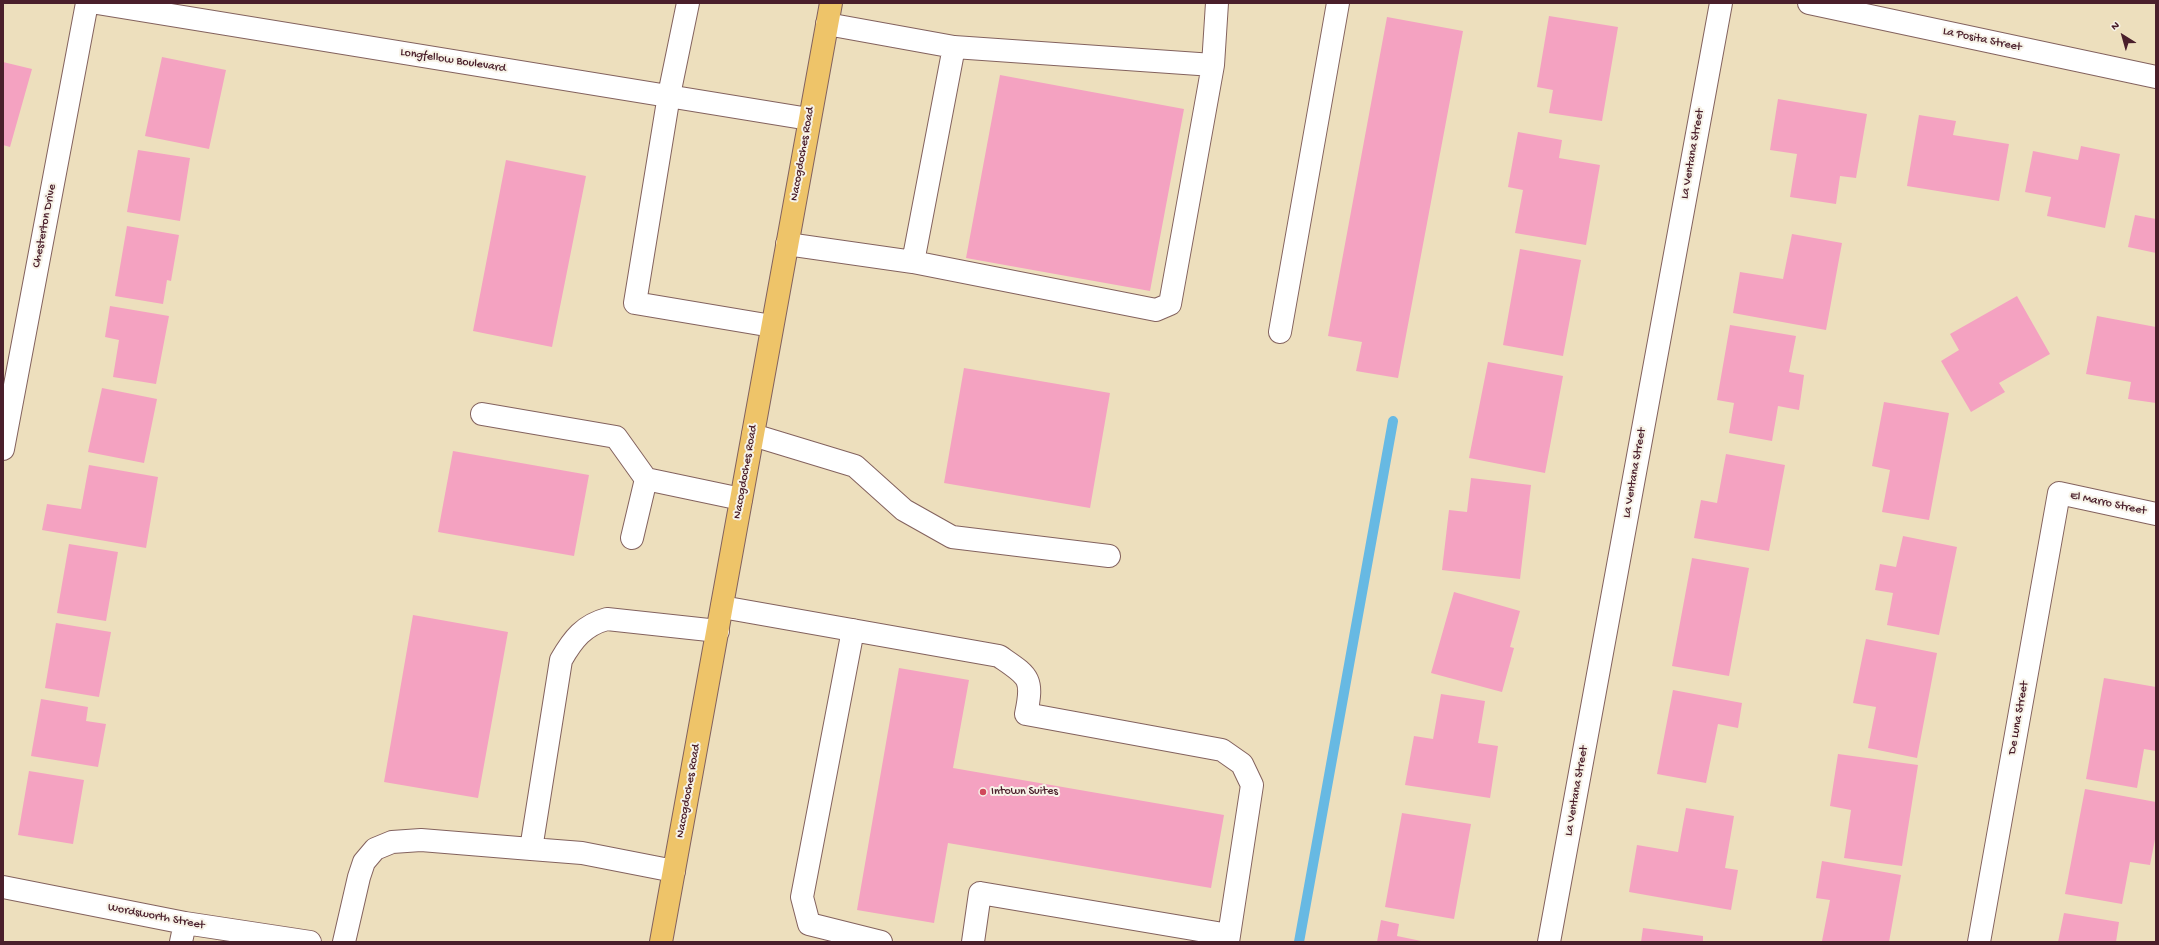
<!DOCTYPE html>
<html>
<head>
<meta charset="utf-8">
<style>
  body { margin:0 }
  #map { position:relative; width:2159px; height:945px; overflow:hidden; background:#eddfbd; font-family:"Gochi Hand",sans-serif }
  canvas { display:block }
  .frame { position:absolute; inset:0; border:4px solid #4a1f2b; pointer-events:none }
  .north { position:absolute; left:2103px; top:16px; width:40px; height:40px; -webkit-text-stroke:3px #f7f3e8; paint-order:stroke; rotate:323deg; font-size:11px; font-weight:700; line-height:16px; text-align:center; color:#4a1f2b }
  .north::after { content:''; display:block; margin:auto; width:14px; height:18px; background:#4a1f2b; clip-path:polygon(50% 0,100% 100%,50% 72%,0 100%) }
</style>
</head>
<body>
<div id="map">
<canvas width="2159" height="945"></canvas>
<div class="frame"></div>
<div class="north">N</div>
</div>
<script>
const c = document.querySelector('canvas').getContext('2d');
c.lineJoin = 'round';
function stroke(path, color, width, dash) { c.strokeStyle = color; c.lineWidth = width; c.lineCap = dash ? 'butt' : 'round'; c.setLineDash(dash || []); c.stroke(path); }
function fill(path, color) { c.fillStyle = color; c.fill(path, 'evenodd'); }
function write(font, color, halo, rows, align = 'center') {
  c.font = font + ' "Gochi Hand",sans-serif'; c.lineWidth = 4; c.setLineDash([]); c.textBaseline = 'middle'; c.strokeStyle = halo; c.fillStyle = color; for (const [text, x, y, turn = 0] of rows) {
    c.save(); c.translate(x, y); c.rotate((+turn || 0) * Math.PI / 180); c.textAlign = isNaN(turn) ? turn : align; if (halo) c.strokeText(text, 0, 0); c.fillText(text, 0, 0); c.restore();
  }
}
stroke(new Path2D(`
  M1299 942 1393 421`), '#67b9e3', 10);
fill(new Path2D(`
  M1549 16 1618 27 1602 121 1549 113 1553 90 1537 87Z
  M1387 17 1463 31 1398 378 1356 371 1362 342 1328 336Z
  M162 57 226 70 209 149 145 136Z
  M3 62 32 69 10 147 3 145Z
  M1000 75 1184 109 1150 291 966 258Z
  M1778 99 1867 114 1856 178 1840 176 1836 204 1790 197 1797 154 1770 150Z
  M1919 115 1956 121 1953 135 2009 144 1999 201 1907 186Z
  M1518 132 1562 140 1559 158 1600 165 1586 245 1515 233 1523 190 1508 187Z
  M2081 146 2120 154 2105 228 2047 216 2051 197 2025 192 2033 151 2078 160Z
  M138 150 190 158 180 221 127 212Z
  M506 160 586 176 552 347 473 331Z
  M2135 215 2156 219V253L2128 247Z
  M127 226 179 235 171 281 167 280 163 304 115 296Z
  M1792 234 1842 243 1826 330 1733 313 1740 272 1783 279Z
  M1520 249 1581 260 1563 356 1503 345Z
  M2017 296 2050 354 1999 383 2005 392 1971 412 1941 361 1959 350 1950 334Z
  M110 306 169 316 156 384 113 377 119 340 105 337Z
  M2097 316 2156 327V403L2128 399 2131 382 2086 374Z
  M1730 325 1796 336 1789 372 1804 375 1799 410 1778 406 1772 441 1729 433 1734 403 1717 400Z
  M1488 362 1563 376 1545 473 1469 458Z
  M964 368 1110 393 1090 508 944 483Z
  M102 388 157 399 144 463 88 452Z
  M1884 402 1949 413 1929 520 1882 512 1890 470 1872 466Z
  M453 451 589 475 574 556 438 532Z
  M1726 454 1785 465 1769 551 1694 538 1701 500 1717 503Z
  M89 465 158 477 146 548 42 530 47 504 81 509Z
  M1471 478 1531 485 1520 579 1442 570 1449 510 1467 512Z
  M1903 536 1957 547 1939 635 1887 625 1893 593 1875 590 1880 564 1896 567Z
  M69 544 118 552 106 621 57 613Z
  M1692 558 1749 568 1729 676 1672 666Z
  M1454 592 1520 611 1510 647 1514 648 1502 692 1431 673Z
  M413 615 508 632 478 798 384 782Z
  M56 623 111 632 99 697 45 688Z
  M1866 639 1937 653 1917 758 1868 748 1876 707 1853 703Z
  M899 668 969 680 953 768 1224 815 1211 888 948 843 934 923 857 910Z
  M2104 678 2156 687V751L2144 749 2137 788 2086 779Z
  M1673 690 1742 703 1738 728 1718 724 1706 783 1657 774Z
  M1441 694 1485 701 1478 743 1498 746 1490 798 1405 785 1414 736 1433 739Z
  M41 699 88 707 86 721 106 724 98 767 31 756Z
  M1838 754 1918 765 1902 866 1844 858 1851 810 1830 806Z
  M29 771 84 780 73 844 18 835Z
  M2085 789 2156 802V834L2150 865 2130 862 2122 904 2065 894Z
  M1686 808 1734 816 1725 868 1738 870 1731 910 1629 892 1637 845 1678 852Z
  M1402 813 1471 824 1454 919 1385 907Z
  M1822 861 1901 875 1889 942 1822 941 1830 900 1816 898Z
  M2064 913 2119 922 2116 942H2058Z
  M1381 920 1399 924 1397 936 1426 942H1377Z
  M1643 928 1703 936V942H1641Z`), '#f4a2c1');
const minor = new Path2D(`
  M97 3 809 119
  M688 3 669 95 635 303 772 326
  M1809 3 2156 77
  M827 24 954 47 1213 65 1217 3
  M787 244 913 262 954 47
  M913 262 1156 310 1170 304 1213 65
  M1280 332 1338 3
  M482 414 616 437 646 479 741 499
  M753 435 855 466 904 510 952 537 1109 556
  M3 449 87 3
  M632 538 646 479
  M722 607 999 656C1028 676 1034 677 1026 714L1222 750 1242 764 1252 785 1228 942
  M853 630 802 897 809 924 881 942
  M674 871 582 853 531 849 561 660C573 639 584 625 607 619L718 631
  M3 887 185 923 310 942
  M181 942 185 923
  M344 942 359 877 364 862 375 849 392 842 421 840 531 849
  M973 942 980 893 1229 935
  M1549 942 1721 3
  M1979 942 2059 493 2156 514`);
const major = new Path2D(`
  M661 942 831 3`);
stroke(minor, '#83625e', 24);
stroke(major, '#83625e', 24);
stroke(minor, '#fff', 22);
stroke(major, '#eec469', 22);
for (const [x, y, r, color] of [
  [983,792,4,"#d1495b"]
]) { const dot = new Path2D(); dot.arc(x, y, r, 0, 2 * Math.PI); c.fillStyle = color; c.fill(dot); stroke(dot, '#f7f3e8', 1.5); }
write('12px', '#4a1f2b', '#f7f3e8', [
  ["La Posita Street",1982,40,12],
  ["Longfellow Boulevard",453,61,9],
  ["Nacogdoches Road",803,154,-80],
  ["La Ventana Street",1693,154,-80],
  ["Chesterton Drive",45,226,-79],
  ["Nacogdoches Road",746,472,-80],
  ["La Ventana Street",1635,473,-80],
  ["El Marro Street",2108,504,12],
  ["De Luna Street",2019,718,-80],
  ["Nacogdoches Road",689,791,-80],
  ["La Ventana Street",1577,791,-80],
  ["Wordsworth Street",156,917,11]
]);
write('12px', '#4a1f2b', '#f7f3e8', [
  ["Intown Suites",991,792]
], 'left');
</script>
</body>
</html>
